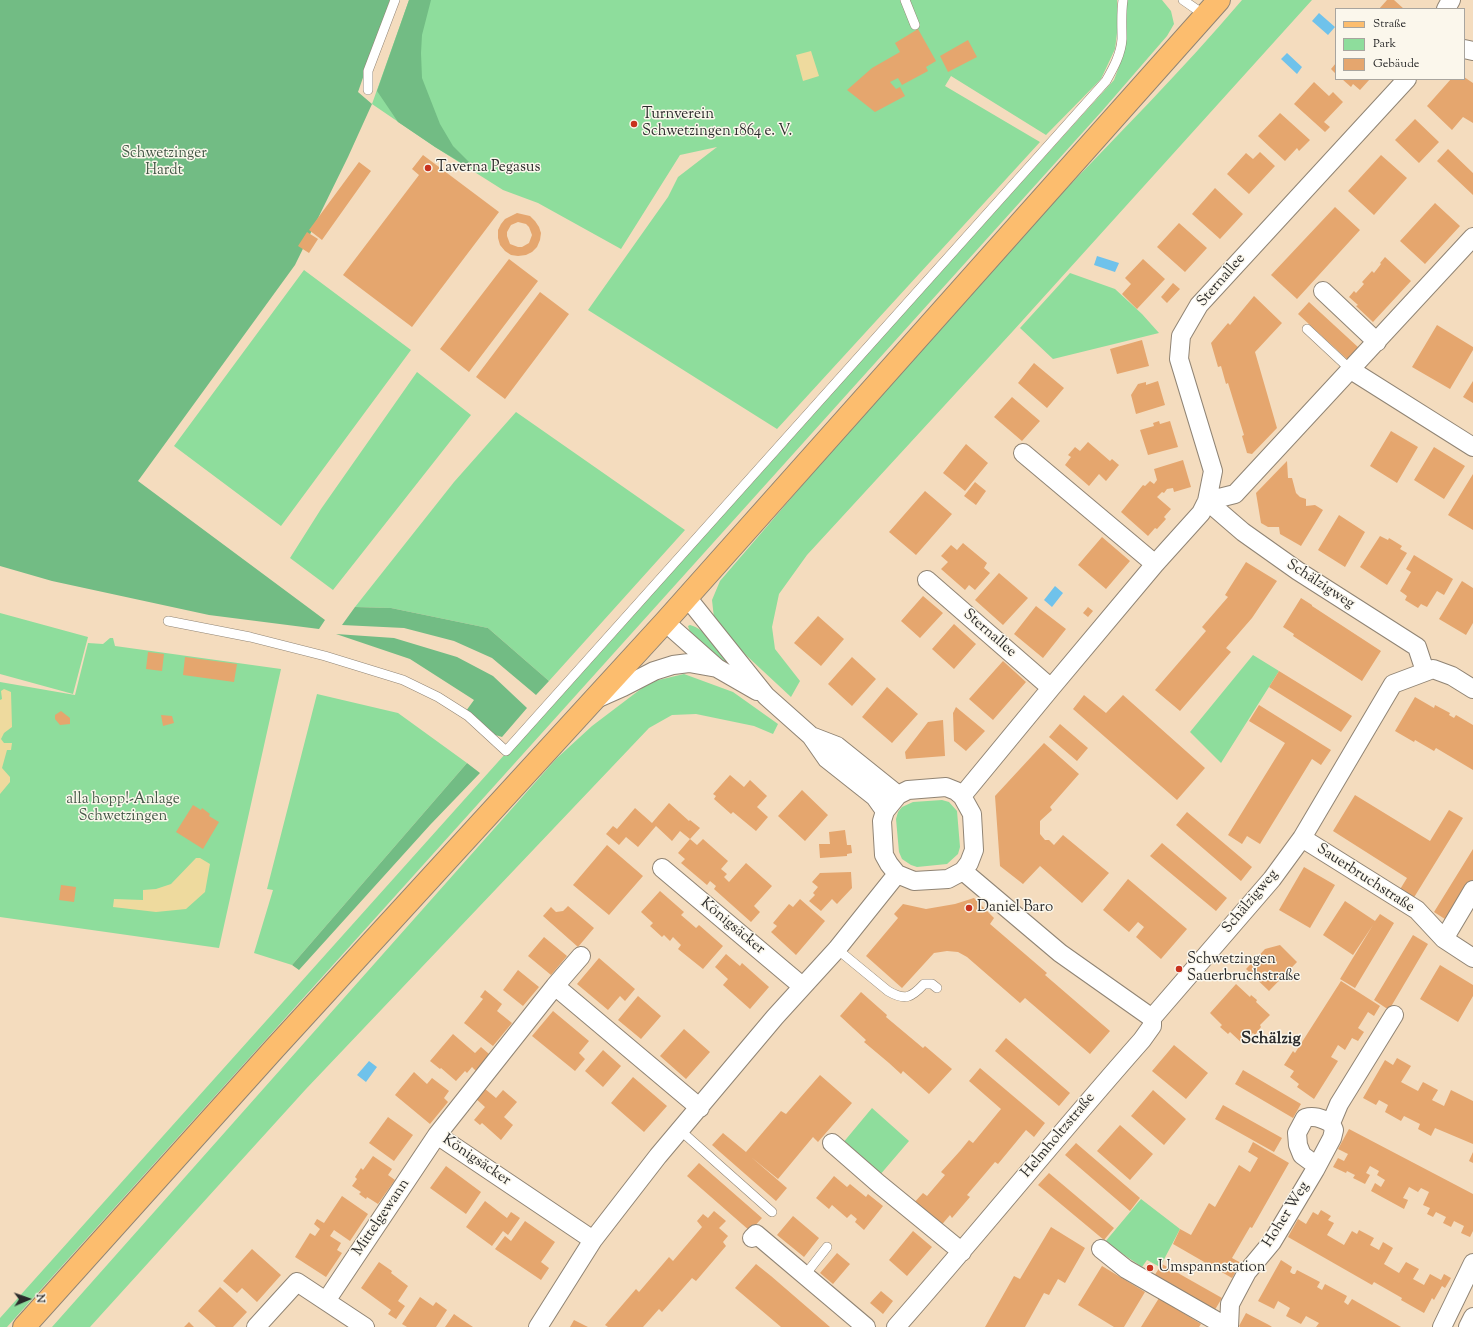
<!DOCTYPE html>
<html>
<head>
<meta charset="utf-8">
<style>
  body { margin:0 }
  #map { position:relative; width:1473px; height:1327px; overflow:hidden; background:#f4dcbe; font-family:"Sorts Mill Goudy",serif }
  canvas { display:block }
  .legend { position:absolute; left:1335px; top:8px; width:130px; height:72px; box-sizing:border-box; background:#fbf7ec; border:1px solid #a8a59f; margin:0; padding:5px 7px; list-style:none; font-size:12px; color:#2b2b2b }
  .legend li { display:flex; align-items:center; gap:8px; height:20px }
  .legend b { width:20px; border:1px solid #a8a59f }
  .north { position:absolute; left:8px; top:1279px; width:40px; height:40px; -webkit-text-stroke:3px #fbf7ec; paint-order:stroke; rotate:88deg; font-size:11px; font-weight:700; line-height:16px; text-align:center; color:#2b2b2b }
  .north::after { content:''; display:block; margin:auto; width:14px; height:18px; background:#2b2b2b; clip-path:polygon(50% 0,100% 100%,50% 72%,0 100%) }
</style>
</head>
<body>
<div id="map">
<canvas width="1473" height="1327"></canvas>
<ul class="legend">
<li><b style="height:5px;background:#fcbd6e"></b>Straße</li>
<li><b style="height:11px;background:#8edd9c"></b>Park</li>
<li><b style="height:11px;background:#e5a66e"></b>Gebäude</li>
</ul>
<div class="north">N</div>
</div>
<script>
const c = document.querySelector('canvas').getContext('2d');
c.lineJoin = 'round';
function fill(path, color) { c.fillStyle = color; c.fill(path, 'evenodd'); }
function stroke(path, color, width, dash) { c.strokeStyle = color; c.lineWidth = width; c.lineCap = dash ? 'butt' : 'round'; c.setLineDash(dash || []); c.stroke(path); }
function write(font, color, halo, rows, align = 'center') {
  c.font = font + ' "Sorts Mill Goudy",serif'; c.lineWidth = 3; c.setLineDash([]); c.textBaseline = 'middle'; c.strokeStyle = halo; c.fillStyle = color; for (const [text, x, y, turn = 0] of rows) {
    c.save(); c.translate(x, y); c.rotate((+turn || 0) * Math.PI / 180); c.textAlign = isNaN(turn) ? turn : align; if (halo) c.strokeText(text, 0, 0); c.fillText(text, 0, 0); c.restore();
  }
}
fill(new Path2D(`
  M409 0H1117L1118 25 1115 49 1101 79 1046 135 951 76 945 86 1040 142 777 429 588 310 668 197 678 177 717 147 680 155 621 249 538 203 503 190 435 147 372 104Z
  M1127 0H1162L1171 11 1174 24 1167 36 1102 111 7 1327H0V1318L540 715 1114 80 1123 56Z
  M1242 0H1312L1013 331 807 555 779 594 772 627 775 649 800 681 791 697 734 644 714 618 712 600 720 581C829 454 938 327 1052 204 1116 136 1182 71 1242 0Z
  M304 270 411 350 281 526 174 446Z
  M1070 273 1115 289 1142 314 1159 333 1053 359 1020 328Z
  M417 372 471 415 333 590 290 558 321 509Z
  M516 412 685 530 549 681 488 628 391 608 355 607 454 482Z
  M0 613 88 637 73 694 0 674Z
  M690 625C706 629 722 652 733 665L731 668C717 657 692 643 688 626Z
  M110 638H113L115 646 281 669 219 948 0 917V682L75 695 88 643 103 644Z
  M1253 655 1279 671 1221 763 1190 732Z
  M684 674 733 692 778 724 773 734 754 726 696 714 672 715 649 728 306 1089 90 1327H52L556 759 592 726 650 682Z
  M317 694 398 713 467 763 292 965 254 953 273 890 267 889Z
  M942 800 949 802 957 811 960 847 958 854 947 864 917 867 911 865 902 859 899 852 896 819 898 812 902 807 913 802Z
  M872 1108 909 1141 879 1176 842 1144Z
  M1141 1199 1180 1229 1160 1267 1147 1260 1142 1267 1105 1242Z`), '#8edd9c');
fill(new Path2D(`
  M0 0H390L358 92 372 104 348 157 295 265 138 481 325 620 319 629 209 615 52 581 0 566Z
  M409 0H431L422 35 421 53 422 78 440 124 453 146 474 167H468L435 147 398 122 377 91Z
  M355 607 391 608 488 628 549 681 536 695 492 658 454 641 404 628 342 625Z
  M336 634 394 638 457 657 493 676 527 708 502 737 492 734 466 711 474 700 410 659Z
  M467 763 480 773 430 825 299 970 292 965Z`), '#72bc84');
fill(new Path2D(`
  M811 51 819 76 803 81 796 55Z
  M4 689 11 692 12 727 4 733 1 739 4 743H12L11 750H7L2 768 10 777V782L0 794V700L2 699 1 691Z
  M196 858H200L210 864 205 892 186 909 156 912 113 907 114 899 143 900V890L156 889 171 884Z`), '#eeda9e');
fill(new Path2D(`
  M1319 13 1335 27 1328 35 1312 21Z
  M1287 53 1302 67 1297 74 1281 59Z
  M1097 256 1119 263 1115 272 1094 265Z
  M1055 586 1063 593 1052 607 1044 600Z
  M369 1061 377 1067 366 1082 357 1075Z`), '#6fc2eb');
fill(new Path2D(`
  M1387 0H1394L1404 9H1379Z
  M918 29 936 61 926 67 928 71 902 85 898 78 890 82 896 89 900 87 905 96 875 112 847 90 872 68 900 52 895 43Z
  M968 40 977 57 948 72 940 56Z
  M1336 63V74L1331 69Z
  M1464 77 1473 83V123L1463 117 1452 130 1427 106 1451 79H1464Z
  M1342 79H1370L1360 90 1353 84 1351 87Z
  M1314 82 1329 96 1333 92 1343 102 1324 122 1330 127 1325 132 1294 104Z
  M1280 113 1310 140 1299 151 1297 148 1285 161 1258 136Z
  M1415 119 1439 142 1419 163 1395 140Z
  M1448 149 1473 173V195L1437 161Z
  M1260 152 1275 166 1249 194 1227 174 1246 153 1253 159Z
  M423 155 499 212 412 327 343 275 419 175 412 169Z
  M1381 155 1407 178 1374 215 1348 191Z
  M359 162 371 171 322 240 309 230Z
  M1215 188 1243 214 1220 239 1192 214Z
  M1435 203 1460 226 1425 264 1400 241Z
  M1335 207 1360 230 1297 299 1271 275Z
  M517 213 530 216 535 221 539 227 541 233 540 240 537 247 532 252 526 255 518 256 511 255 505 251 500 245 498 238V230L501 224 505 219ZM518 222 526 224 529 227 532 235 529 243 522 247H518L510 244 507 236V232L511 225Z
  M1179 223 1207 248 1185 272 1157 247Z
  M307 232 318 239 309 253 298 246Z
  M1385 257 1411 281 1373 322 1356 306 1358 305 1349 297 1354 291 1356 293 1364 284 1362 282 1372 271 1374 273 1381 264 1380 263Z
  M509 259 538 281 469 372 440 349Z
  M1143 259 1165 279 1137 309 1122 294 1131 284 1125 278Z
  M1173 283 1180 289 1167 303 1161 297Z
  M540 292 569 314 505 399 476 377Z
  M1254 296 1282 323 1255 352 1277 428 1252 454 1247 453 1242 436 1244 435 1228 383 1226 384 1221 366 1218 367 1211 343 1228 323 1230 325Z
  M1309 302 1359 348 1348 360 1298 314Z
  M1437 325 1473 347V350L1450 389 1412 367Z
  M1142 340 1149 366 1117 374 1110 349Z
  M1034 363 1064 388 1047 408 1018 383Z
  M1158 381 1165 405 1136 414 1131 395 1138 384 1146 382V385Z
  M1473 381V403L1463 397Z
  M1012 397 1040 421 1022 441 994 417Z
  M1159 421 1160 424 1170 421 1178 447 1148 455 1140 430 1154 426 1153 423Z
  M1391 431 1418 447 1397 483 1370 466Z
  M1088 442 1110 461 1112 459 1119 465 1106 481 1099 474 1089 486 1065 465 1071 457 1068 455 1075 447 1080 451Z
  M966 444 988 463 965 491 943 473Z
  M1434 447 1465 466 1444 499 1414 480Z
  M1183 460 1191 487 1174 492 1173 488 1167 489 1164 493 1162 492 1157 497 1171 509 1164 517 1166 519 1157 529 1155 528 1148 536 1121 512 1143 485 1145 486 1150 481 1154 484 1157 480 1154 469Z
  M1287 461 1288 478H1292L1296 493 1300 497 1306 499V506L1315 505 1323 510 1301 546 1280 534 1279 527H1268L1261 523 1256 493Z
  M1473 474V530L1448 515Z
  M975 482 986 491 976 505 964 496Z
  M925 491 952 514 916 555 889 532Z
  M1339 515 1365 532 1345 567 1318 550Z
  M1380 536 1388 540 1389 538 1402 546 1400 549 1407 553 1387 585 1360 567Z
  M1102 537 1130 561 1106 589 1078 565Z
  M963 543 987 563 984 568 990 573 975 590 969 585 965 590 941 569 948 562 941 556 951 545 957 550Z
  M1414 555 1453 579 1444 595 1437 591 1427 607 1421 604 1418 608 1405 600 1407 596 1400 591 1411 572 1406 569Z
  M1246 562 1277 581 1252 618 1226 648 1231 652 1180 711 1155 690 1206 631 1202 627 1228 597 1225 595Z
  M999 573 1028 598 1003 625 975 600Z
  M1462 581 1473 588V623L1466 635 1439 619Z
  M923 596 943 613 920 638 901 621Z
  M1301 598 1312 605V606L1381 651 1362 681 1293 636 1294 634 1283 627Z
  M1036 606 1066 629 1043 658 1014 634Z
  M1088 607 1093 611 1088 617 1083 613Z
  M818 616 844 639 821 666 794 643Z
  M954 624 976 644 954 669 932 649Z
  M148 652 164 654 162 671 146 669Z
  M185 657 237 664 234 682 183 675Z
  M852 657 876 679 852 706 828 684Z
  M1003 661 1026 682 993 720 969 699Z
  M1279 671 1352 716 1341 732 1269 687Z
  M887 687 918 714 892 743 862 717Z
  M1084 695 1106 713 1123 695 1205 768 1177 800 1073 709Z
  M1415 697 1434 708 1435 705 1450 713 1449 715 1454 718 1456 715 1473 725V770L1436 748 1434 751 1415 740 1414 742 1395 731Z
  M1259 705 1331 750 1321 765 1312 759 1260 844 1247 836 1242 844 1228 835 1285 743 1249 721Z
  M956 707 985 731 966 751 954 741 953 713Z
  M61 711 70 718V724L60 725 55 719V715Z
  M161 715 172 716 174 723 163 726Z
  M943 720 945 756 906 759 905 752 928 722Z
  M1060 724 1088 748 1077 761 1049 737Z
  M1044 743 1079 774 1050 807 1052 810 1040 821V834L1045 840H1049L1054 845 1063 835 1109 873 1082 903 1040 866 1023 884 1000 866 995 796Z
  M730 775 744 787 750 780 767 796 757 807 768 817 756 831 733 812 731 814 714 799 716 796 713 794Z
  M802 790 828 815 805 841 778 816Z
  M1355 795 1430 841 1449 810 1463 818 1413 899 1399 891 1407 878 1333 831Z
  M669 803 689 821 690 820 700 828 690 839 697 845 703 839 728 861 721 869 727 874 724 877 729 882 746 863 772 886 754 906 760 912 751 922 714 889 716 886 710 881 707 885 681 863 685 859 678 853 690 839 680 831 672 841 656 826 638 847 626 837 619 845 606 834 613 826 617 829 635 808 652 823Z
  M193 805 201 810 202 808 210 814 209 816 219 822 203 849 176 832Z
  M1187 812 1252 867 1241 881 1176 825Z
  M845 830 847 845H851L852 853 847 854V856L820 858 819 844H830L829 832Z
  M1162 843 1227 898 1216 911 1150 856Z
  M607 845 643 876 609 915 573 885Z
  M1473 849V880L1448 921 1434 912Z
  M1304 867 1335 885 1310 928 1279 910Z
  M851 872 852 888 837 904 832 899 821 911 809 901 815 895 813 893 818 887 812 882 820 873Z
  M1128 879 1187 929 1161 959 1136 937 1144 927 1138 922 1129 932 1103 910Z
  M61 885 76 887 74 902 59 900Z
  M660 891 684 912 681 915 688 921 696 928 699 925 723 946 703 969 678 949 681 945 673 937 670 941 664 935 662 937 650 926 653 923 641 912Z
  M974 898 994 918 990 924 1047 973 1045 975 1110 1031 1090 1054 1025 998 1020 1003 967 957 958 952 947 951 934 953 902 988 866 956 898 918 894 914 903 904 926 909 955 904Z
  M800 899 825 921 796 955 771 932 777 926 773 923 789 904 793 907Z
  M1345 901 1375 921 1380 914 1394 923 1355 988 1340 979 1373 925 1353 955 1323 935Z
  M568 906 594 928 578 947 543 916 551 907 556 912 563 911Z
  M1413 935 1428 944 1389 1010 1374 1000Z
  M544 937 567 956 551 975 528 956Z
  M1280 945 1297 962 1269 991 1246 969 1265 949Z
  M726 954 740 966 742 963 769 987 750 1009 723 985 728 979 715 967Z
  M599 958 635 989 625 1001 620 996 608 1010 577 984Z
  M1440 965 1473 985V996L1458 1022 1420 999Z
  M518 970 539 987 523 1006 503 990Z
  M1341 981 1380 1006 1374 1016 1368 1012 1358 1028 1364 1032 1358 1041 1352 1038 1345 1050 1338 1045 1331 1057 1338 1061 1314 1099 1297 1087 1299 1084 1290 1077 1294 1071 1284 1065 1293 1051 1295 1053Z
  M1236 984 1250 997 1251 995 1257 1000 1256 1002 1270 1015 1260 1025 1261 1027 1255 1035 1253 1033 1243 1044 1230 1032 1228 1034 1220 1027 1222 1025 1210 1013Z
  M485 990 502 1004 497 1011 512 1023 493 1046 464 1023 483 999 480 997Z
  M861 992 887 1015 886 1017 923 1048 925 1046 952 1069 929 1094 903 1071 901 1074 889 1063 864 1042 866 1040 840 1016Z
  M638 996 661 1016 641 1039 618 1020Z
  M553 1011 589 1041 579 1053 585 1059 575 1071 532 1036Z
  M684 1029 710 1052 686 1079 660 1056Z
  M453 1034 475 1053 481 1047 496 1060 481 1076 472 1067 467 1073 465 1071 456 1081 441 1068 440 1069 430 1061Z
  M1006 1038 1070 1093 1059 1106 995 1051Z
  M1174 1045 1208 1073 1186 1099 1152 1071Z
  M603 1050 621 1066 603 1087 585 1071Z
  M1397 1058 1411 1066 1401 1082 1418 1091 1423 1082 1438 1090 1432 1100 1444 1106 1451 1090 1473 1101V1144L1435 1128 1431 1136 1418 1129 1420 1124 1404 1116 1401 1121 1385 1112 1388 1105 1379 1100 1376 1105 1363 1098 1385 1060 1393 1065Z
  M980 1068 1045 1123 1034 1137 1026 1130 998 1164 995 1162 967 1195 970 1197 952 1218 950 1215 939 1228 912 1205 923 1193 927 1196 945 1175 941 1172 960 1151 969 1140 973 1143 1001 1109 969 1081Z
  M1243 1070 1301 1104 1293 1118 1235 1084Z
  M414 1072 427 1084 432 1078 449 1091 444 1098 448 1102 430 1124 395 1095Z
  M820 1075 852 1103 818 1142 813 1137 778 1179 751 1157 787 1188 776 1201 712 1145 723 1133 746 1152 781 1111 786 1114Z
  M633 1077 667 1106 644 1132 611 1103Z
  M484 1088 496 1098 503 1090 517 1102 504 1117 513 1125 501 1140 482 1123 480 1125 474 1120 485 1107 475 1098Z
  M1153 1090 1186 1119 1164 1145 1131 1116Z
  M1223 1105 1282 1138 1274 1152 1215 1119Z
  M388 1117 413 1135 394 1161 369 1143Z
  M1120 1125 1153 1154 1130 1180 1097 1151Z
  M1349 1129 1473 1194V1231L1470 1237 1461 1233 1464 1226 1454 1221 1451 1227 1443 1223 1446 1217 1436 1212 1433 1217 1427 1214 1430 1208 1423 1205 1429 1192 1421 1188 1418 1192 1409 1187 1403 1198 1408 1200 1404 1209 1371 1191 1375 1183 1381 1187 1385 1180 1377 1175 1379 1171 1370 1166 1366 1173 1370 1175 1365 1184 1353 1178 1355 1175 1347 1171 1346 1173 1333 1167 1338 1158 1344 1161 1348 1154 1338 1149Z
  M1253 1142 1289 1163 1252 1228 1250 1227 1232 1258 1241 1263 1232 1278 1173 1244 1180 1229 1191 1235 1209 1203 1215 1207 1239 1165 1250 1172 1258 1158 1248 1152Z
  M1076 1143 1140 1198 1130 1211 1065 1155Z
  M1473 1152V1163L1469 1161Z
  M373 1156 392 1169 388 1175 395 1180 378 1204 367 1197 366 1199 359 1194 361 1192 352 1186 357 1179 355 1177 361 1168 363 1170Z
  M699 1163 762 1218 750 1231 687 1176Z
  M446 1166 481 1192 466 1214 430 1188Z
  M1049 1173 1114 1228 1104 1240 1038 1185Z
  M834 1176 847 1187 850 1184 866 1197 868 1194 883 1206 864 1230 855 1222 857 1219 851 1214 847 1218 832 1205 829 1209 816 1198Z
  M342 1196 368 1214 350 1241 334 1230 330 1236 341 1243 337 1250 342 1253 326 1277 295 1257 310 1233 315 1236 320 1229 314 1224 317 1219 324 1223Z
  M485 1201 507 1218 511 1212 520 1218 508 1235 503 1231 492 1246 466 1227Z
  M1321 1210 1331 1216 1328 1220 1334 1223 1327 1235 1344 1245 1352 1231 1357 1234 1359 1230 1374 1238 1370 1245 1379 1250 1383 1242 1393 1248 1384 1264 1399 1273 1406 1262 1419 1269 1413 1279 1424 1285 1430 1274 1441 1280 1444 1274 1451 1278 1445 1288 1442 1286 1434 1300 1432 1298 1424 1313 1401 1300 1402 1298 1374 1282 1372 1285 1288 1237 1298 1219 1306 1224 1313 1212 1318 1215Z
  M714 1211 726 1221 719 1228 728 1236 723 1242 726 1246 696 1281 692 1278 662 1312 659 1309 643 1327H608L605 1325 636 1289 639 1292 669 1257 673 1261 702 1227 697 1221 703 1214 708 1218Z
  M793 1216 819 1238 804 1257 777 1235Z
  M525 1221 555 1242 541 1262 549 1268 541 1280 495 1249 505 1236 511 1241Z
  M1051 1227 1085 1248 1065 1283 1058 1279 1049 1295 1044 1293 1025 1327H985L1014 1276 1020 1279Z
  M913 1231 932 1247 907 1276 889 1260Z
  M252 1249 281 1275 257 1302 242 1288 237 1293 223 1281Z
  M837 1253 850 1264 833 1284 820 1273Z
  M1281 1260 1292 1267 1290 1272 1293 1274H1295L1297 1270 1320 1282 1317 1287 1322 1290 1325 1284 1347 1296 1344 1302 1348 1305 1352 1299 1401 1327H1316L1319 1323 1306 1316 1301 1324 1286 1316 1290 1308 1278 1301 1274 1309 1258 1301Z
  M379 1262 392 1271 391 1273 408 1286 398 1301 405 1306 396 1319 388 1314 391 1310 361 1288Z
  M1148 1263 1155 1268 1152 1272 1145 1268Z
  M756 1264 771 1276 830 1327H781L735 1288Z
  M1162 1264 1222 1298 1213 1313 1152 1279Z
  M1102 1266 1145 1292 1124 1327H1114L1078 1305Z
  M220 1287 247 1312 233 1327H216L198 1311Z
  M881 1291 893 1301 883 1314 870 1303Z
  M420 1297 433 1306 436 1302 447 1310 436 1327H407L402 1324Z
  M1159 1298 1201 1324 1199 1327H1141Z
  M1246 1313 1269 1325 1272 1327H1240L1239 1326Z
  M454 1314 461 1319 473 1327H445Z
  M574 1320 588 1327H570Z
  M189 1322 194 1327H184Z`), '#e5a66e');
const lane = new Path2D(`
  M905 0 915 25
  M1183 0 1206 16
  M368 90V71L395 0
  M1307 329 1351 370
  M168 621 250 637 325 656 403 680 438 697 468 716 506 751 1106 81C1114 67 1121 54 1122 39 1122 26 1121 13 1123 0
  M837 949 888 991C905 1001 911 998 924 984H932L937 988
  M681 1131 772 1212
  M805 1275 827 1247`);
const street = new Path2D(`
  M1446 9 1451 0
  M1464 49 1473 51
  M1323 291 1377 342
  M1351 370 1473 447
  M1023 453 1155 564
  M1207 501 1235 494 1473 237
  M1207 501 1243 532 1298 571 1417 647 1425 671
  M927 580 1051 688
  M686 596 766 696 811 736 827 759 875 797 885 811
  M665 622 717 668 757 691
  M596 699 623 687 654 671 673 665 689 663 717 668
  M811 736 837 746 898 795
  M946 787 956 791 962 796 972 814 974 850 969 863 963 871 948 879 914 881 897 874 889 864 884 855 882 821 885 811 898 795 908 790Z
  M962 796 1051 688 1155 564 1201 513 1207 501 1213 471 1179 359 1181 336 1199 305 1407 79
  M1302 838 1417 910 1444 939 1473 958
  M662 868 802 986
  M963 871 1060 953 1152 1018
  M1444 939 1473 890
  M555 986 581 956
  M1152 1018 1272 879 1302 838 1393 684 1433 669 1452 676 1473 689
  M437 1135 593 1240
  M832 1143 879 1184 962 1252
  M1317 1166 1302 1155 1298 1145 1297 1133 1305 1118C1315 1115 1322 1119 1331 1123
  M752 1238 756 1234 866 1327
  M1101 1249 1126 1269 1227 1327
  M326 1301 437 1135 555 986 700 1108
  M256 1327 297 1282 365 1327
  M538 1327 593 1240 658 1156 775 1017 837 949 897 874
  M896 1327C979 1233 1058 1135 1142 1040L1152 1026V1018
  M1229 1327 1230 1304 1247 1272 1272 1242 1315 1170 1332 1138 1334 1130 1331 1123 1339 1104 1394 1015
  M1442 1327 1473 1263
  M1468 1327 1473 1317`);
const primary = new Path2D(`
  M24 1327 274 1049 665 622 1219 0`);
stroke(lane, '#908474', 10);
stroke(street, '#908474', 20);
stroke(primary, '#908474', 24);
stroke(lane, '#fff', 9);
stroke(street, '#fff', 18);
stroke(primary, '#fcbd6e', 22);
for (const [x, y, r, color] of [
  [634,124,4,"#c8321e"],
  [428,168,4,"#c8321e"],
  [969,908,4,"#c8321e"],
  [1179,969,4,"#c8321e"],
  [1150,1268,4,"#c8321e"]
]) { const dot = new Path2D(); dot.arc(x, y, r, 0, 2 * Math.PI); c.fillStyle = color; c.fill(dot); stroke(dot, '#fbf7ec', 1.5); }
write('15px', '#2b2b2b', '#fbf7ec', [
  ["Turnverein",642,115],
  ["Schwetzingen 1864 e. V.",642,132],
  ["Taverna Pegasus",436,168],
  ["Daniel Baro",977,908],
  ["Schwetzingen",1187,960],
  ["Sauerbruchstraße",1187,977],
  ["Umspannstation",1158,1268]
], 'left');
write('15px', '#445847', '#fbf7ec', [
  ["Schwetzinger",164,154],
  ["Hardt",164,171],
  ["alla hopp!-Anlage",123,800],
  ["Schwetzingen",123,817]
]);
write('15px', '#2b2b2b', '#fbf7ec', [
  ["Sternallee",1222,281,-49],
  ["Schälzigweg",1320,585,33],
  ["Sternallee",989,634,41],
  ["Sauerbruchstraße",1365,879,33],
  ["Schälzigweg",1251,902,-50],
  ["Königsäcker",732,927,40],
  ["Helmholtzstraße",1059,1136,-50],
  ["Königsäcker",476,1161,34],
  ["Hoher Weg",1287,1215,-58],
  ["Mittelgewann",382,1218,-56]
]);
write('bold 17px', '#2b2b2b', '#fbf7ec', [
  ["Schälzig",1271,1040]
]);
</script>
</body>
</html>
